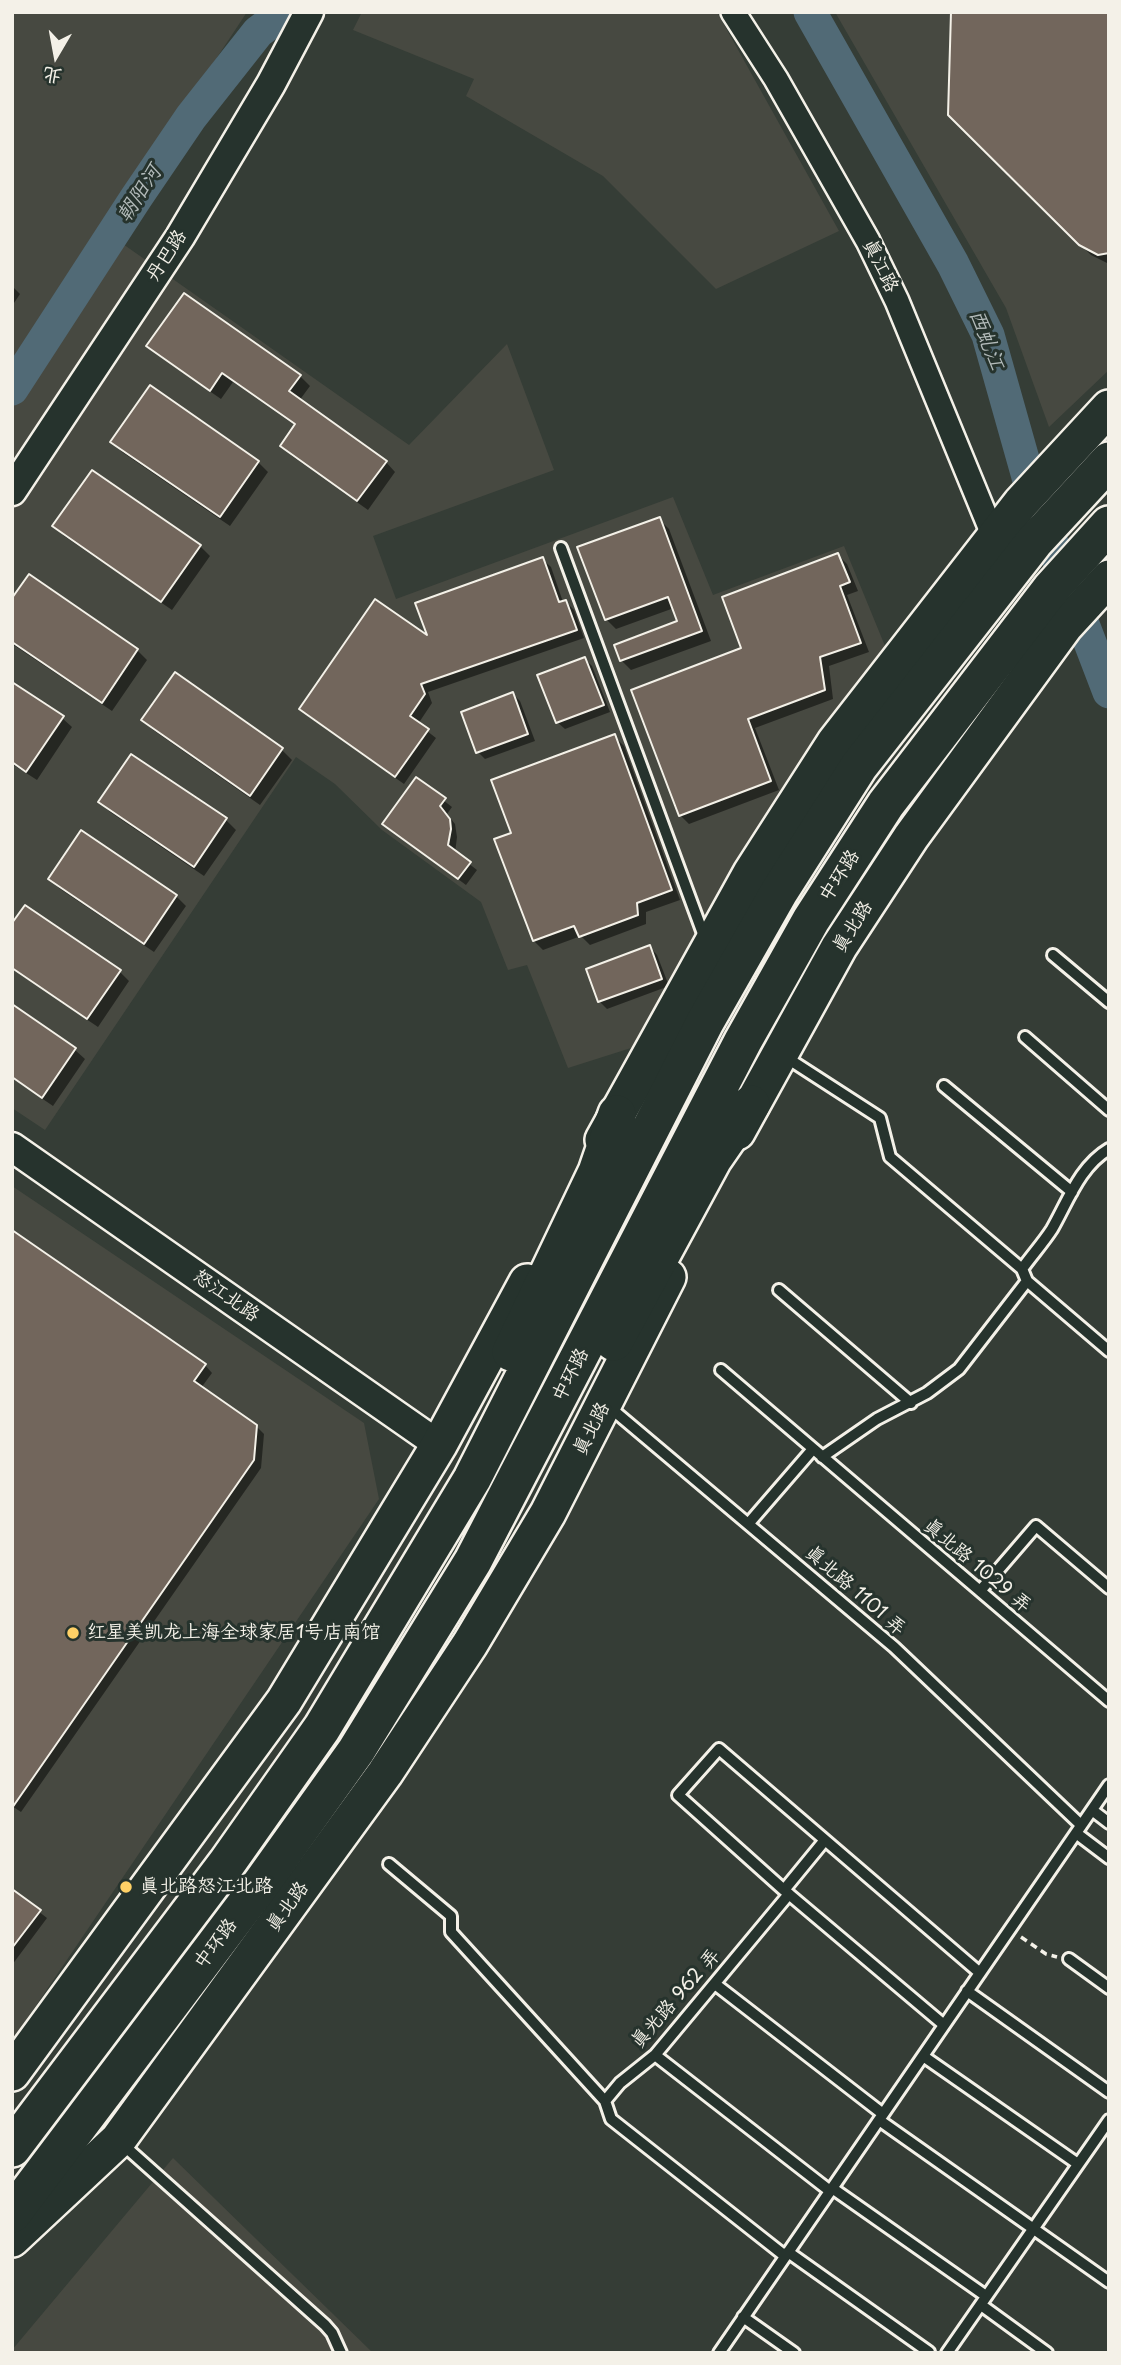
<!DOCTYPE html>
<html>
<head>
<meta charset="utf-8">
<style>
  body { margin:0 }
  #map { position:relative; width:1121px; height:2365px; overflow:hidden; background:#353d36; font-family:"Playpen Sans","LXGW WenKai TC",sans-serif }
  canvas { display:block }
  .frame { position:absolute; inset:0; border:14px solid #f4f1e8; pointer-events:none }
  .north { position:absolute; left:21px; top:21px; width:70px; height:70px; -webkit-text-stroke:5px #26332d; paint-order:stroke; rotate:190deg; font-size:19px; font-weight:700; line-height:28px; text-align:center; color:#f4f1e8 }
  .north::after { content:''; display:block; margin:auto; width:24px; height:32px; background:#f4f1e8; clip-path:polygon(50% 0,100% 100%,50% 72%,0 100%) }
</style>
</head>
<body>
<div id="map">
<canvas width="1121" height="2365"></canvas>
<div class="frame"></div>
<div class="north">北</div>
</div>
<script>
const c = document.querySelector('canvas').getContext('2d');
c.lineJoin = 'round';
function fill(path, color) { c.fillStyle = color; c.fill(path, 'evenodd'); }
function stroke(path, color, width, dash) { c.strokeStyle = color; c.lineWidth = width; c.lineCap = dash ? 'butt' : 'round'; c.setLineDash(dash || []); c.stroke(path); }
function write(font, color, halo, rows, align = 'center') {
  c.font = font + ' "Playpen Sans","LXGW WenKai TC",sans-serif'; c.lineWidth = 6; c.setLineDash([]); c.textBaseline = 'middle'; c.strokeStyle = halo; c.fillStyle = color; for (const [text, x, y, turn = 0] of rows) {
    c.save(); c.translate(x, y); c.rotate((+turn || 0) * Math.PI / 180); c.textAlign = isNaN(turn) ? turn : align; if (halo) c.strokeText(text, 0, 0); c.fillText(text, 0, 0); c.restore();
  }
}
fill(new Path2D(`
  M12 12H247L103 230 409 445 507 344 554 470 373 536 396 599 673 497 713 595 844 546 885 646 797 770 631 1048 568 1068 527 965 508 970 481 902 382 830 335 784 296 757 45 1130 12 1108Z
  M362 12H717L839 231 716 289 603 176 466 96 474 79 353 30Z
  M835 12H1109V370L1049 427 1006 308Z
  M12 1186 364 1423 379 1499 12 2041Z
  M173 2158 373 2353H12V2350Z`), '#474941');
fill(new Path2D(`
  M1109 12V264L1091 255 950 115Z
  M12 286 20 294 12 306Z
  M149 346 300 376 310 386 299 401 386 462 395 472 368 510 292 456 282 446 296 426 233 382 221 399 159 356Z
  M113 442 258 462 268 472 230 526 122 452Z
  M659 519 669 529 711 641 631 670 621 660 679 622 674 608 616 629 606 619Z
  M55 526 200 546 210 556 172 610 64 536Z
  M838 555 847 564 858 591 847 595 869 652 829 666 833 699 755 728 779 790 689 824 680 815 744 649Z
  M542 559 551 567 563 602H566L574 610 584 638 428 692 432 703 418 724 436 738 404 784 309 717 301 709 430 640Z
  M29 577 137 650 147 660 112 711 12 644V601Z
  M585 659 592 666 610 712 565 729 557 722Z
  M175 675 282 750 292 760 260 805 153 730 143 720Z
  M12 684 62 718 72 727 37 780 12 764Z
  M513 694 520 701 535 741 485 759 478 752Z
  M614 736 624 746 680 900 646 912V924L590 945 581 936 543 950 534 941 513 834Z
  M132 756 226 820 236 830 204 876 110 812 100 802Z
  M416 779 452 807 447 814 455 824 457 837 455 853 477 870 466 885 384 824Z
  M50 879 176 896 186 906 154 952 60 889Z
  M12 927 119 971 129 981 98 1027 12 969Z
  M650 947 657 955 669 986 607 1009 599 1001Z
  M12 1006 75 1050 85 1059 53 1106 12 1078Z
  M12 1232 205 1365 212 1373 201 1388 256 1426 264 1434 261 1468 21 1812 12 1806Z
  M12 1891 47 1918 12 1965Z`), '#0007');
stroke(new Path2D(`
  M810 12 953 264 988 335 1032 491 1109 692
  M12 389 136 198 191 117 258 32 285 12`), '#516a76', 33);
const building = new Path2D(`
  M951 12H1109V253L1098 255 1079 245 948 115Z
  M184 293 301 375 289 391 387 461 357 501 280 446 295 424 222 373 210 391 146 346Z
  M150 385 259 461 220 517 110 442Z
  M92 470 201 545 161 602 52 526Z
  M660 517 702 631 620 661 614 645 677 621 668 597 605 620 577 547Z
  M838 553 850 582 840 586 861 643 820 657 825 690 748 719 771 781 679 816 631 690 741 648 722 597Z
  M543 557 559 602 566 600 577 630 421 684 425 694 410 716 429 729 395 777 299 709 375 599 427 635 415 603Z
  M29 574 138 649 102 703 12 642V598Z
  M585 657 604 705 556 723 537 675Z
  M175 672 283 748 250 796 141 720Z
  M12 682 64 716 26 772 12 762Z
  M513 692 528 734 476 753 461 712Z
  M615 734 672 890 637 903 638 915 579 937 574 926 533 941 494 839 511 833 491 780Z
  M131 754 227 818 194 867 98 802Z
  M416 777 446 798 440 806 450 819 451 829 448 845 471 862 458 879 382 824Z
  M81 830 177 895 144 944 48 879Z
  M25 905 121 970 87 1019 12 968V923Z
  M650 945 662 979 598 1002 586 969Z
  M12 1004 76 1048 42 1098 12 1077Z
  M12 1230 206 1364 194 1381 257 1425 254 1460 12 1808Z
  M12 1889 41 1910 12 1948Z`);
fill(building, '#72665c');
stroke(building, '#f4f1e8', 2);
const service = new Path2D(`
  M561 548 705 939
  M1053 955 1109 1002
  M1025 1037 1109 1110
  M784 1056 880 1118 890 1157 1022 1269 1027 1281 1109 1351
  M944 1086 1072 1192
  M1022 1269C1032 1255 1043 1243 1052 1229 1068 1201 1080 1166 1109 1149
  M779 1290 911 1403
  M721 1370 1109 1701
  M607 1405 894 1647 1081 1825
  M822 1457 877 1419 927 1393 959 1369 1027 1281
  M749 1523 813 1449
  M980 1591 1036 1526 1109 1588
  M1092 1810 1109 1823
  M1076 1833 1109 1858
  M389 1864 451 1916V1932L605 2101 611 2119 785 2256
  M784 1890 825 1840
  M1069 1959 1109 1988
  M715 1984 883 2114
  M967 1991 1109 2092
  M944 2025 784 1890 678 1795 719 1749 980 1973
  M655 2055 830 2191
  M923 2056 1078 2164
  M605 2101 620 2083 655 2055 789 1894
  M879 2120 1109 2282
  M120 2142 325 2325 332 2333 341 2353
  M832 2188 986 2296
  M788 2252 929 2352
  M981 2305 1047 2353
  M743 2317 794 2353
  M719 2353 1109 1785
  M947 2353 1109 2120`);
const minor = new Path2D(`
  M733 12 776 79 868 241 897 301 994 537`);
const tertiary = new Path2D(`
  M12 491 180 237 271 84 309 12
  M12 1147 439 1445`);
const primary = new Path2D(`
  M737 1132 839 947 911 837 1065 626 1109 578
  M603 1140 751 873 835 742 1021 503 1109 408
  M12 2073 284 1701 439 1445 527 1282
  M12 2239 118 2140 385 1773 470 1644 548 1513 668 1277`);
const trunk = new Path2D(`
  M614 1342 713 1159 751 1104
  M511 1352 597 1172 617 1114
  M12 2148 227 1863 322 1728 472 1479 705 1022 779 892 859 766 1034 542 1109 461
  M12 2214 261 1884 356 1751 473 1561 743 1041 811 920 886 804 1051 589 1109 525`);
stroke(service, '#f4f1e8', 16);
stroke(minor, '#f4f1e8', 28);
stroke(tertiary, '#f4f1e8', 33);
stroke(primary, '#f4f1e8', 40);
stroke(trunk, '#f4f1e8', 42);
stroke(new Path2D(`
  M1021 1937 1046 1954 1057 1957`), '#f4f1e8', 3.5, [7, 5]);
stroke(service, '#26332d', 10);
stroke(minor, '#26332d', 23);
stroke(tertiary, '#26332d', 28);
stroke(primary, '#26332d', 35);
stroke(trunk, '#26332d', 37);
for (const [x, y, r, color] of [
  [73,1633,7,"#ffd166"],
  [126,1887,7,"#ffd166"]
]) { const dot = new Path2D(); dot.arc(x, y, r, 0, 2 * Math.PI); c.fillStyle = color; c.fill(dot); stroke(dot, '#26332d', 2.5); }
write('19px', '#f4f1e8', '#26332d', [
  ["丹巴路",167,256,-57],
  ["真江路",880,266,64],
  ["中环路",840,876,-57],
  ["真北路",853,927,-58],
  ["怒江北路",226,1296,35],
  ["中环路",571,1375,-63],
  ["真北路",592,1429,-63],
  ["真北路 1029 弄",977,1566,40],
  ["真北路 1101 弄",855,1591,41],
  ["真北路",288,1907,-54],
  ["中环路",216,1944,-53],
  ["真光路 962 弄",676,1999,-49]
]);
write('19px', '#f4f1e8', '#26332d', [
  ["红星美凯龙上海全球家居1号店南馆",87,1633],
  ["真北路怒江北路",140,1887]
], 'left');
write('italic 21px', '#b3bbba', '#26332d', [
  ["朝阳河",140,194,-57],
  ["西虬江",986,340,69]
]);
</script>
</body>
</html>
